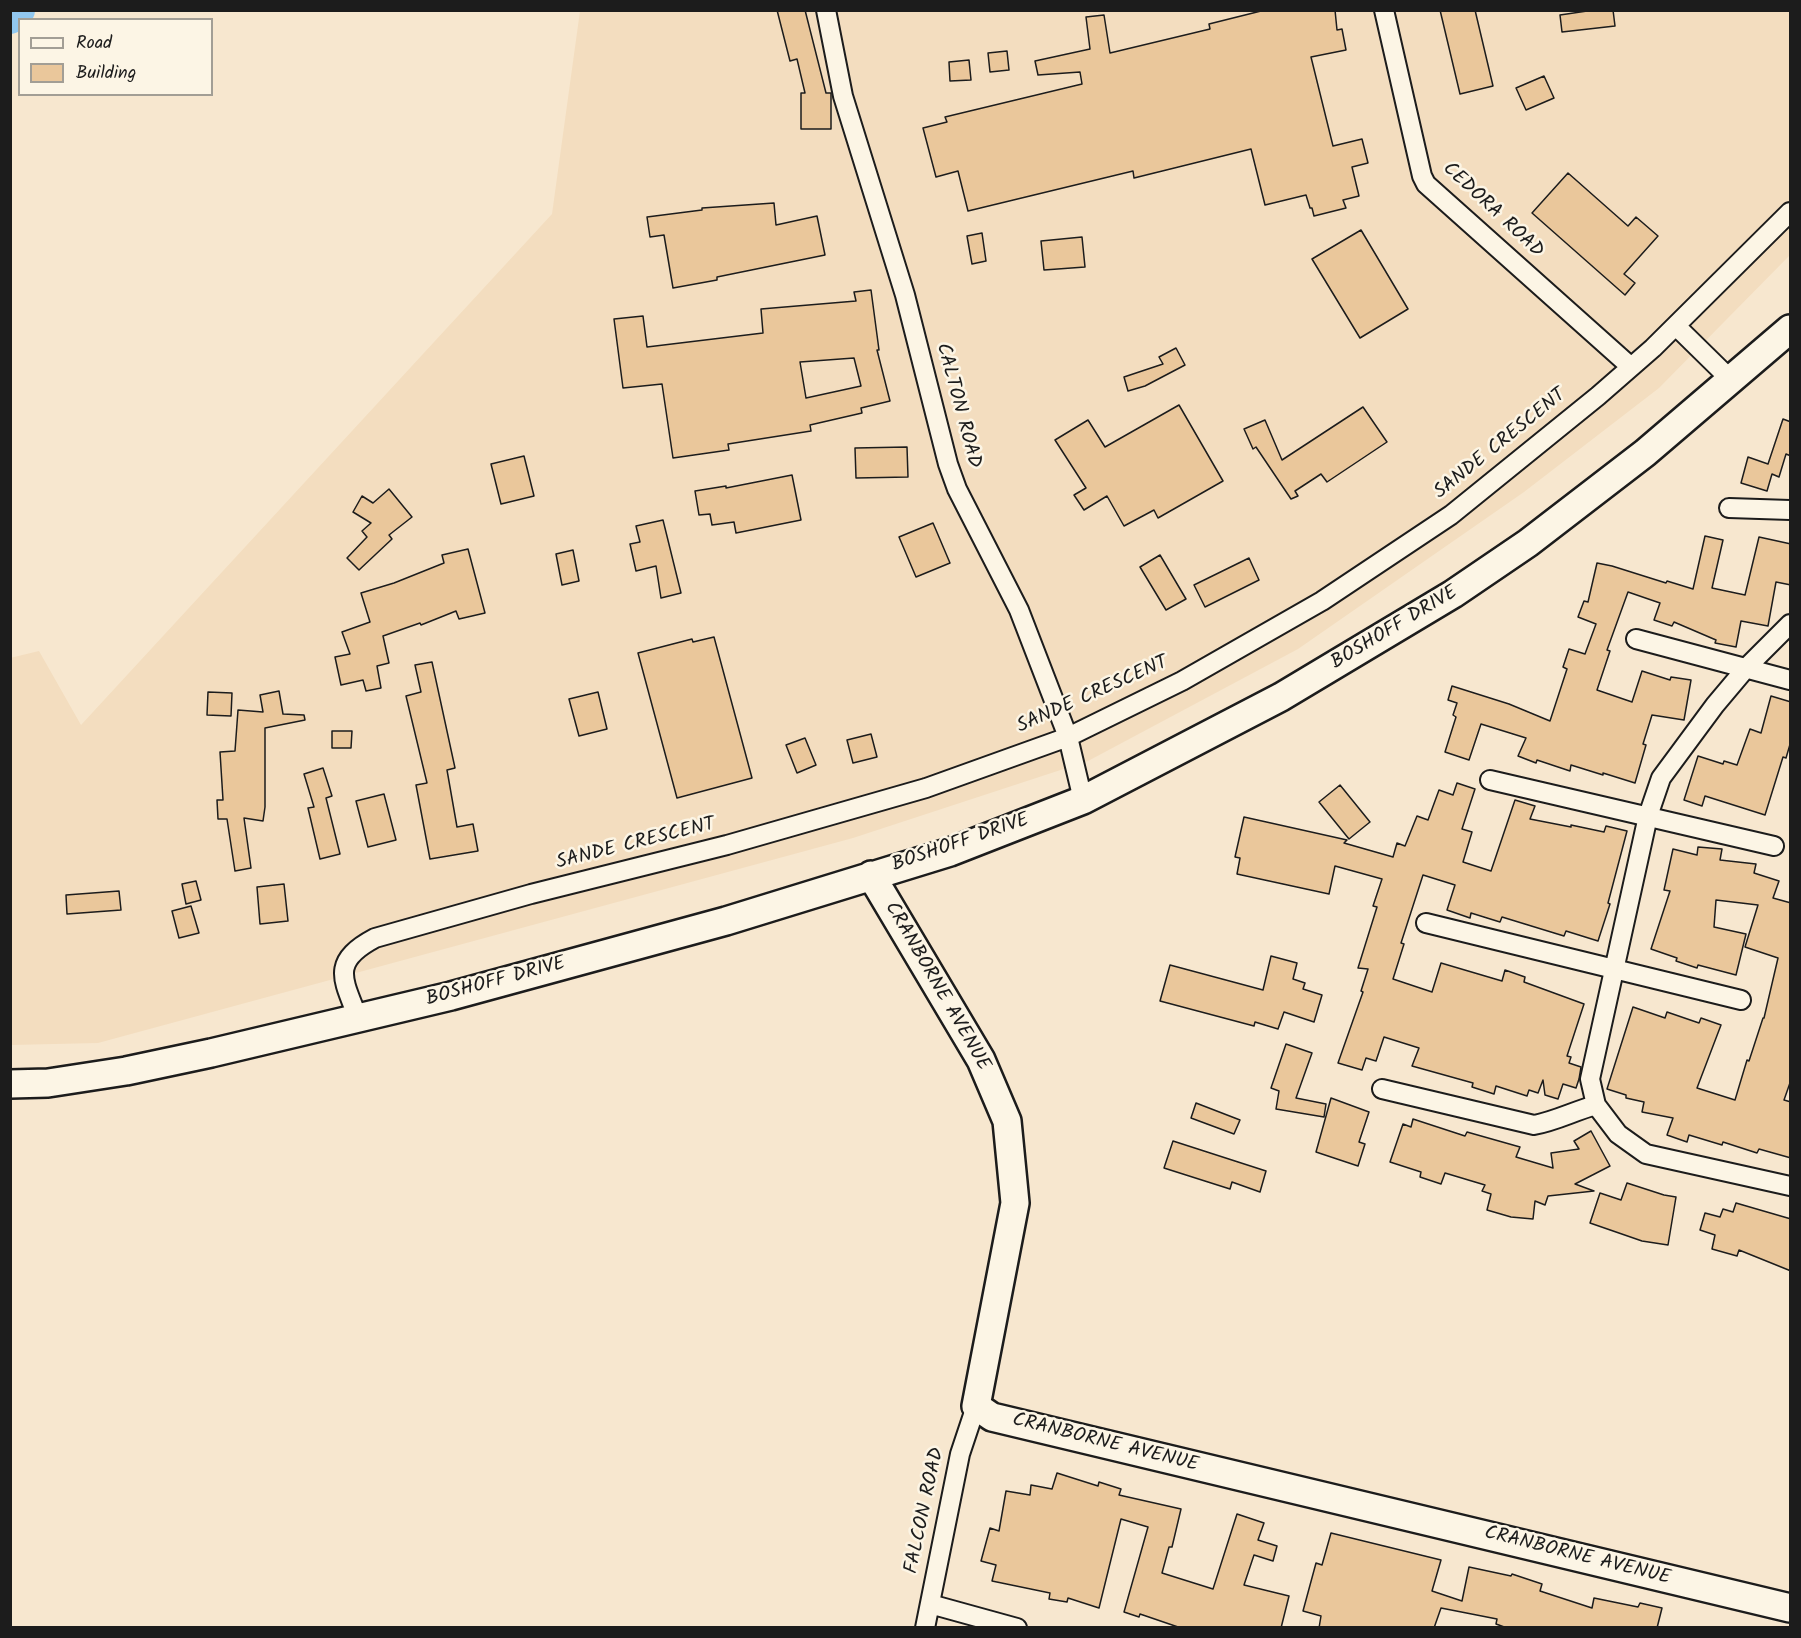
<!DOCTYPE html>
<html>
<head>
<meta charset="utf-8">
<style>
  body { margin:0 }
  #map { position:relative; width:1801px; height:1638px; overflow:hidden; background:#f7e7cf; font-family:Kalam,sans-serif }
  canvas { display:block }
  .frame { position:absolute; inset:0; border:12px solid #1c1c1c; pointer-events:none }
  .legend { position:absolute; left:18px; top:18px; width:195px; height:78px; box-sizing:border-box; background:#fcf5e5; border:2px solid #a29e95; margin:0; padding:8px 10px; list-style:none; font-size:18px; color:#1c1c1c }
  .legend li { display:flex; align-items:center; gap:12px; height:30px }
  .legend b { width:30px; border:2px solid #a29e95 }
</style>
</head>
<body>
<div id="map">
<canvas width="1801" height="1638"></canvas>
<div class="frame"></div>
<ul class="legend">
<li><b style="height:8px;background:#fcf5e5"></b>Road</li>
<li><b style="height:16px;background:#eac79b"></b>Building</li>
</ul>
</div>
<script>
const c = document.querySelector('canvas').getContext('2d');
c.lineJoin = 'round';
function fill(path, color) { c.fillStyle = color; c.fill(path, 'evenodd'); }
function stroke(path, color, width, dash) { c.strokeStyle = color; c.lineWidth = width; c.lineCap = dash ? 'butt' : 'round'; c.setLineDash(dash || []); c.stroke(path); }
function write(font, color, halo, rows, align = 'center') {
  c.font = font + ' Kalam,sans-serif'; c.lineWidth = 5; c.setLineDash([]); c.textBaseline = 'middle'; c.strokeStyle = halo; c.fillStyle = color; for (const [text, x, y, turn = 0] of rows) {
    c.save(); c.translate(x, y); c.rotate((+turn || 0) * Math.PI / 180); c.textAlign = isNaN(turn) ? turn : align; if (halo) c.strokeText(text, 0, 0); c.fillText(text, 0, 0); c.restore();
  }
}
fill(new Path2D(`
  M580 11H1790V255L1659 388 1524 492 1298 649 1088 761 853 838 98 1043 11 1045 10 658 39 651 81 725 552 214Z`), '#f3ddbf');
stroke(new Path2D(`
  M10 17 18 10`), '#91c7ef', 34);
const building = new Path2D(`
  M777 10H805L826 93H831V129H801V93H805L797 59 790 61Z
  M1265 10H1335L1337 30 1342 29 1346 50 1311 57 1333 146 1362 139 1368 163 1352 167 1359 196 1343 200 1346 208 1314 216 1312 208H1310L1306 195 1265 205 1251 149 1134 178 1133 171 968 211 958 171 936 177 923 128 947 122 945 117 1082 84 1080 72 1038 75 1035 61 1090 49 1086 17 1104 15 1110 53 1210 29 1209 24Z
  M1440 10H1475L1493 86 1460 94Z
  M1594 10H1613L1615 26 1562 32 1560 15Z
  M1007 51 1009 70 990 72 988 53Z
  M969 60 971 80 950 81 949 62Z
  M1544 76 1554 98 1526 110 1516 88Z
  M1568 173 1628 226 1636 217 1658 236 1624 274 1635 283 1625 295 1532 213Z
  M774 203 776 225 817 216 825 255 717 277V280L673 288 664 235 650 237 647 217 702 210V208Z
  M1361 230 1408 309 1360 338 1312 259Z
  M982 233 986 261 972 264 967 236Z
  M1082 237 1085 267 1044 270 1041 241Z
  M871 290 879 350H877L890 401 861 408 862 413 810 425 811 431 728 444 729 450 673 458 662 384 623 388 614 319 643 316 647 347 763 333 761 309 856 301 854 292ZM854 358 861 386 806 398 800 362Z
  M1176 348 1185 365 1145 386 1128 391 1124 377 1163 364 1159 357Z
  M1179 405 1223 481 1158 518 1154 510 1124 526 1107 496 1084 510 1074 495 1086 488 1055 440 1088 420 1105 447Z
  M1363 407 1387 442 1327 482 1321 474 1295 491 1298 496 1291 499 1256 447 1253 449 1244 429 1265 420 1282 460Z
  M1783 419 1791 422V456L1786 454 1779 477 1772 474 1767 491 1741 483 1748 457 1768 464Z
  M907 447 908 477 856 478 855 448Z
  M524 456 534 496 501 504 491 464Z
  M792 475 801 520 736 533 734 522 712 525 710 514 699 515 695 491 726 486V488Z
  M389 489 412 517 389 535 392 539 359 570 347 558 367 537 362 531 371 523 353 512 362 496 373 503Z
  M663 520 681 593 661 598 656 566 636 571 630 544 640 542 636 526Z
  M933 523 950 563 916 577 899 537Z
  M1705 536 1723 540 1712 588 1745 595 1759 537 1791 544V585L1776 582 1768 626 1741 621 1736 647 1715 643 1716 640 1674 622 1672 626 1654 620 1660 603 1628 592 1607 650 1610 651 1597 690 1632 702 1642 671 1670 680 1671 677 1691 680 1684 720 1652 715 1643 744 1646 745 1635 783 1603 773V775L1571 765 1570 771 1537 760 1536 763 1518 756 1526 738 1481 724 1469 760 1445 752 1456 717 1453 715 1457 703 1448 700 1452 686 1509 704 1550 721 1567 669 1563 667 1569 649 1585 654 1596 624 1578 617 1584 601 1588 602 1597 563 1612 566 1666 583 1667 581 1693 589Z
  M468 549 485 613 459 619 456 611 421 625 420 623 383 636 389 663 377 666 381 688 366 691 363 680 341 685 335 657 350 654 342 632 370 622 361 593 394 583 444 563 442 555Z
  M573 550 579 581 562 585 556 554Z
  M1160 555 1186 599 1166 610 1140 567Z
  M1249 558 1259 580 1205 607 1194 585Z
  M714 637 752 778 677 798 638 653 692 639 693 642Z
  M432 662 455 768 447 770 457 827 473 824 478 851 430 859 416 785 427 783 406 696 421 692 415 665Z
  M279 691 283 714 304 715 305 720 265 728V807L263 821 244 818 251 868 235 871 227 819H218L217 800H223L220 752 235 751 238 710 263 712 260 695Z
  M208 692 232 693 231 716 207 715Z
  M598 692 607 729 579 736 569 699Z
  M1771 696 1791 702V741L1786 758 1783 757 1765 815 1705 796 1702 806 1684 800 1698 756 1723 764 1724 761 1737 765 1750 729 1761 733Z
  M332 731H352L351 748H332Z
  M871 734 877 757 853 763 847 740Z
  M805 738 816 765 797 773 786 745Z
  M323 768 332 796 326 798 340 854 320 859 308 808 314 807 304 774Z
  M1457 783 1475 789 1462 829 1472 832 1463 862 1491 871 1515 800 1535 806 1530 819 1571 827V825L1604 832 1606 826 1627 831 1608 903 1610 904 1598 941 1566 931 1564 936 1502 917 1500 922 1471 913 1470 918 1447 910 1455 885 1423 875 1401 943 1404 944 1393 979 1432 992 1441 963 1502 981 1505 970 1525 977 1524 982 1584 1004 1567 1056 1571 1057 1569 1063 1581 1067 1579 1079 1576 1088 1563 1084 1558 1099 1545 1095 1543 1080 1538 1093 1529 1090 1527 1096 1496 1086 1494 1094 1472 1087 1473 1083 1412 1066 1419 1048 1384 1037 1376 1061 1366 1058 1362 1070 1338 1063 1363 992 1361 991 1368 969 1358 968 1377 907 1373 906 1382 879 1335 866 1329 894 1237 874 1240 858 1235 857 1244 817 1347 840 1344 843 1393 857 1397 843 1405 846 1417 816 1428 820 1439 790 1453 795Z
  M1340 785 1370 822 1349 839 1319 802Z
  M384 794 396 840 368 847 356 801Z
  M1698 847 1722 849 1720 860 1756 864 1754 873 1779 881 1773 898 1791 903V1080L1784 1100 1791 1102V1158L1759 1149 1757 1153 1723 1142 1722 1145 1689 1135 1687 1142 1667 1135 1673 1118 1642 1112 1644 1102 1626 1098V1095L1607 1089 1633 1007 1665 1018 1667 1012 1699 1023 1701 1018 1721 1025 1697 1088 1735 1100 1747 1060 1749 1061 1763 1018H1764L1778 958 1745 947 1758 905 1716 900 1714 927 1746 934 1736 975 1698 965 1697 968 1676 961 1677 958 1651 949 1670 891 1664 890 1673 849 1697 855Z
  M196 881 201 900 186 904 182 884Z
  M284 884 288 921 260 924 257 887Z
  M119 891 121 910 67 914 66 895Z
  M191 906 199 933 179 938 172 911Z
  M1271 956 1297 963 1293 979 1305 983 1303 989 1322 995 1314 1022 1284 1012 1278 1029 1255 1022 1254 1026 1160 1001 1170 965 1263 990Z
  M1286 1044 1312 1053 1296 1098 1326 1104 1324 1117 1276 1109 1279 1091 1271 1088Z
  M1331 1098 1369 1112 1359 1142 1365 1144 1358 1166 1316 1152Z
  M1196 1103 1240 1120 1234 1134 1191 1118Z
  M1413 1119 1465 1136 1467 1132 1520 1147 1516 1157 1553 1168 1551 1153 1579 1149 1574 1141 1591 1131 1610 1166 1575 1184 1594 1191 1548 1196 1545 1205 1535 1201 1533 1219 1511 1217 1487 1210 1491 1194 1482 1191 1485 1185 1445 1173 1441 1184 1420 1177 1421 1172 1390 1162 1403 1124 1411 1127Z
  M1173 1141 1266 1171 1260 1192 1232 1182 1230 1189 1164 1168Z
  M1627 1183 1664 1195 1676 1197 1668 1245 1642 1241 1590 1223 1600 1193 1621 1200Z
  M1736 1203 1791 1219V1271L1739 1250 1737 1256 1712 1249 1715 1235 1700 1230 1705 1213 1720 1217 1723 1209 1733 1212Z
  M1057 1473 1098 1486 1099 1482 1121 1489 1119 1495 1181 1509 1172 1547H1169L1162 1573 1213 1589 1237 1514 1264 1523 1258 1540 1277 1546 1273 1561 1254 1555 1244 1585 1289 1596 1281 1628H1181L1140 1614 1139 1617 1124 1612 1148 1527 1121 1519 1099 1608 1068 1598 1067 1602 1049 1599 1050 1593 992 1581 996 1565 981 1561 990 1528 999 1531 1006 1491 1030 1495 1031 1485 1052 1489Z
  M1331 1533 1441 1560 1432 1591 1462 1601 1469 1567 1511 1576 1512 1574 1542 1584 1540 1591 1592 1608 1594 1598 1638 1607 1640 1603 1662 1608 1657 1628H1507L1496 1624 1497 1619 1441 1608 1434 1628H1319L1321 1616 1303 1611 1316 1563 1322 1565Z`);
fill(building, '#eac79b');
stroke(building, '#1c1c1c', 1.5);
const street = new Path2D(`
  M826 10 843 96 905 295 948 464 957 489 1019 610 1068 737 1083 800
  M1384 10 1422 176 1426 184 1631 367
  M1676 326 1731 380
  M1729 508 1790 510
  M1790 624 1747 667 1715 705 1661 778 1648 816 1590 1079 1596 1105 1618 1134 1646 1154 1790 1186
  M1636 639 1790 680
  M1490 780 1774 846
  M1426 923 1741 1000
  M358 1018C343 979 330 962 375 938L531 894 727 845 926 788 1068 737 1182 681 1322 601 1451 515 1598 396 1653 348 1790 212
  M1382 1089 1534 1125C1556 1121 1574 1111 1596 1105
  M930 1604 1017 1628
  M925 1628 960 1454 976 1406`);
const secondary = new Path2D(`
  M871 875 981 1060 1007 1121 1015 1203 976 1406 992 1417 1790 1608
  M10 1084 48 1083 126 1071 211 1053 451 996 726 921 950 852 1083 800 1281 697 1453 594 1528 543 1645 453 1790 329`);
stroke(street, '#1c1c1c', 22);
stroke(secondary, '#1c1c1c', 32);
stroke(street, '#fcf5e5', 18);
stroke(secondary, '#fcf5e5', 27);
write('20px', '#1c1c1c', '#fcf5e5', [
  ["CEDORA ROAD",1492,211,43],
  ["CALTON ROAD",957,406,75],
  ["SANDE CRESCENT",1501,445,-39],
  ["BOSHOFF DRIVE",1395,629,-31],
  ["SANDE CRESCENT",1093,696,-24],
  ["BOSHOFF DRIVE",961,844,-19],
  ["SANDE CRESCENT",636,845,-14],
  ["BOSHOFF DRIVE",496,983,-15],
  ["CRANBORNE AVENUE",936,987,60],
  ["CRANBORNE AVENUE",1105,1444,14],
  ["FALCON ROAD",926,1511,-78],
  ["CRANBORNE AVENUE",1577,1557,14]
]);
</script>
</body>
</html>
